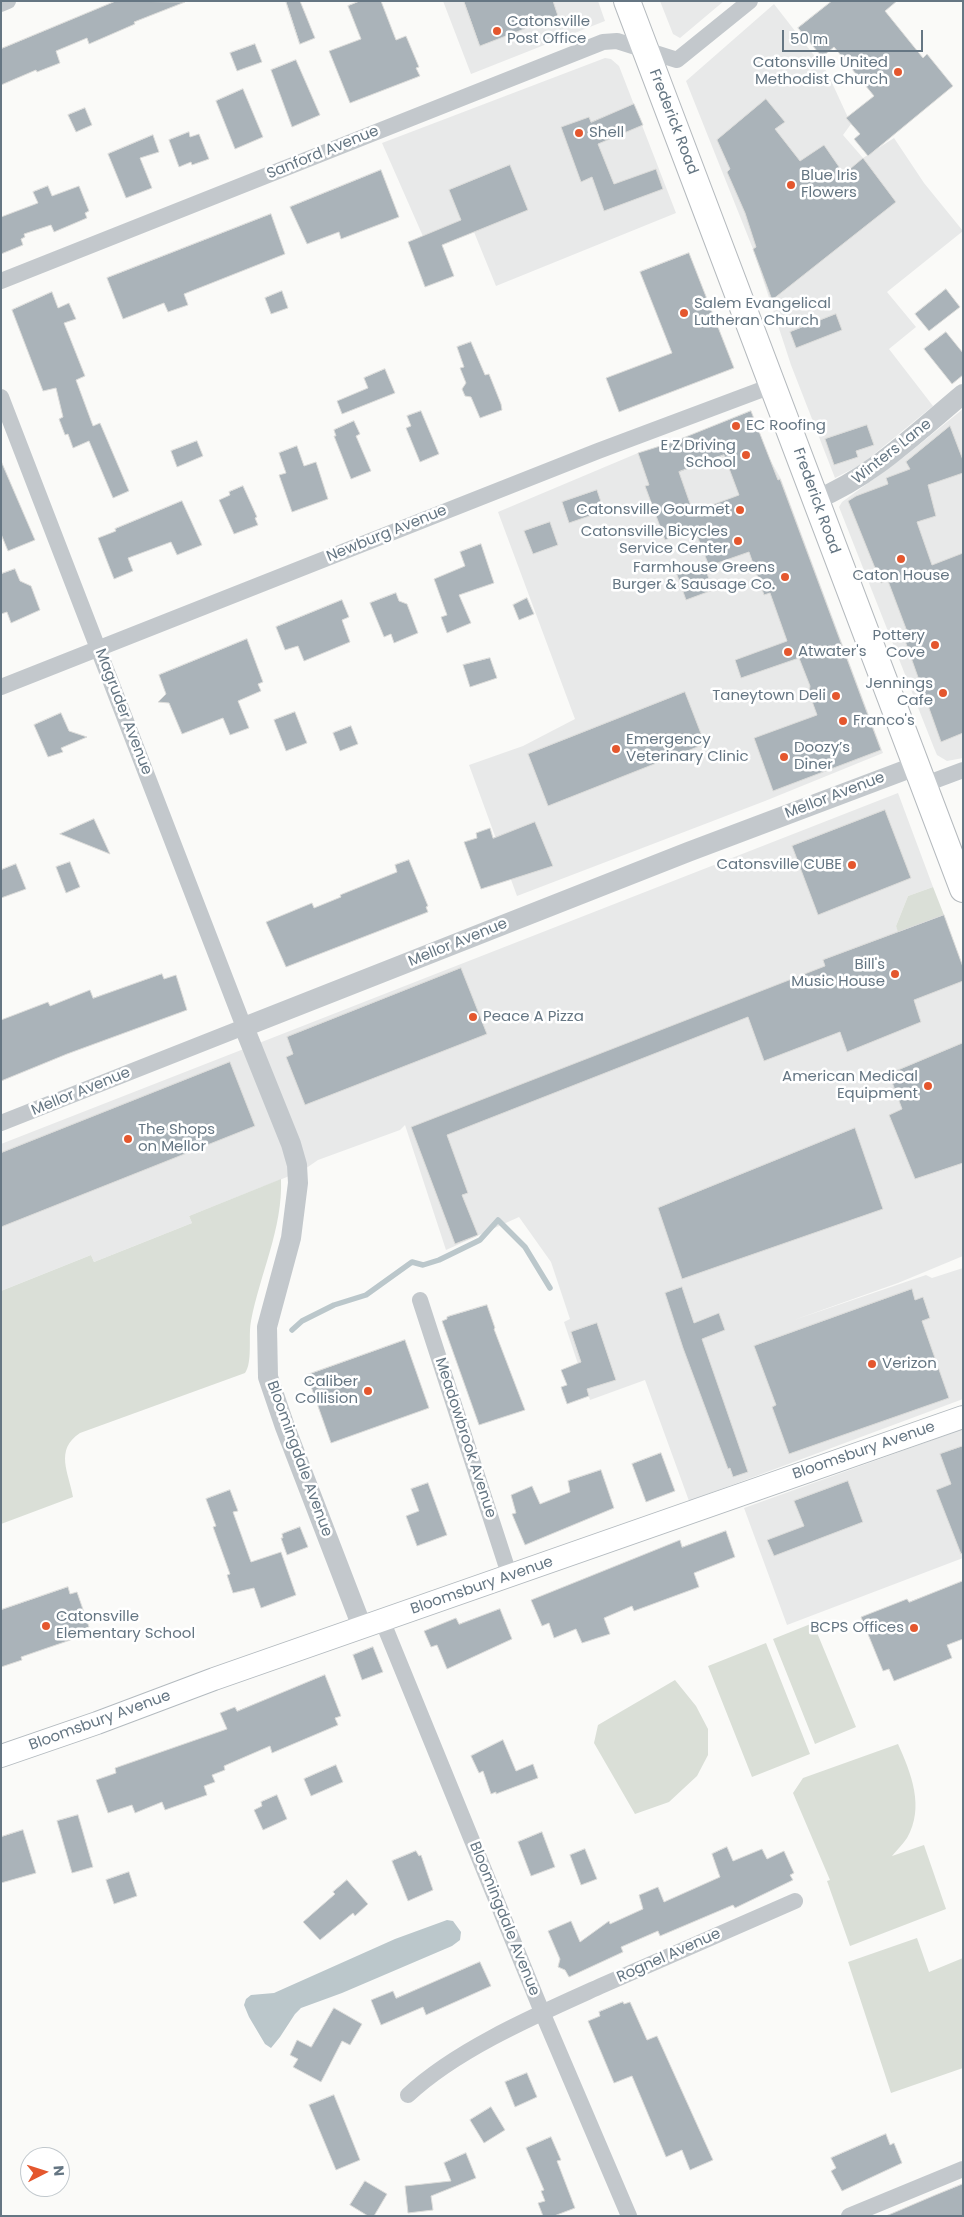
<!DOCTYPE html>
<html>
<head>
<meta charset="utf-8">
<style>
  body { margin:0 }
  #map { position:relative; width:964px; height:2217px; overflow:hidden; background:#fafaf8; font-family:Poppins,sans-serif }
  canvas { display:block }
  .frame { position:absolute; inset:0; border:2px solid #657683; pointer-events:none }
  .north { position:absolute; left:20px; top:2147px; width:50px; height:50px; box-sizing:border-box; background:#fff; border:1px solid #c1c8cd; border-radius:50%; rotate:85deg; font-size:14px; font-weight:700; line-height:20px; text-align:center; color:#657683 }
  .north::after { content:''; display:block; margin:auto; width:18px; height:22px; background:#e4572e; clip-path:polygon(50% 0,100% 100%,50% 72%,0 100%) }
  .scale { position:absolute; left:782px; top:30px; width:141px; height:22px; box-sizing:border-box; border:2px solid #657683; border-top:0; padding-left:6px; font-size:15px; line-height:18px; white-space:nowrap; color:#657683; -webkit-text-stroke:4px #fff; paint-order:stroke }
</style>
</head>
<body>
<div id="map">
<canvas width="964" height="2217"></canvas>
<div class="frame"></div>
<div class="north">N</div>
<div class="scale">50 m</div>
</div>
<script>
const c = document.querySelector('canvas').getContext('2d');
c.lineJoin = 'round';
function fill(path, color) { c.fillStyle = color; c.fill(path, 'evenodd'); }
function stroke(path, color, width, dash) { c.strokeStyle = color; c.lineWidth = width; c.lineCap = dash ? 'butt' : 'round'; c.setLineDash(dash || []); c.stroke(path); }
function write(font, color, halo, rows, align = 'center') {
  c.font = font + ' Poppins,sans-serif'; c.lineWidth = 5; c.setLineDash([]); c.textBaseline = 'middle'; c.strokeStyle = halo; c.fillStyle = color; for (const [text, x, y, turn = 0] of rows) {
    c.save(); c.translate(x, y); c.rotate((+turn || 0) * Math.PI / 180); c.textAlign = isNaN(turn) ? turn : align; if (halo) c.strokeText(text, 0, 0); c.fillText(text, 0, 0); c.restore();
  }
}
fill(new Path2D(`
  M443 1H598L605 21 471 74Z
  M660 1H724L680 38 673 34Z
  M774 4 827 72 851 124 843 135 863 158 894 138 924 183 963 231 887 292 916 327 889 349 933 406 862 464 835 478 791 365 753 249 686 81Z
  M605 58 611 59 619 66 676 213 496 286 474 232 429 250 382 143Z
  M963 409V758L947 761 937 755 934 748 839 507 842 502 905 456Z
  M751 411 768 456 781 479 883 753 765 801 517 896 469 765 523 746 575 719 498 512 638 453 679 440Z
  M898 793 933 887 908 896 896 926 899 932 944 915 963 967V1256L898 1283 794 1320 926 1275 932 1278 963 1268V1399L689 1501 645 1380 590 1400 564 1322 570 1319 551 1262 519 1217 446 1250 405 1125 400 1130 318 1160 302 1171 189 1216 192 1223 94 1262 91 1255 1 1291V1144Z
  M963 1429V1558L787 1625 744 1508Z`), '#e8e9e9');
fill(new Path2D(`
  M933 887 944 915 898 932 896 926 908 896Z
  M281 1179C283 1228 260 1274 251 1321 248 1336 253 1362 245 1373L80 1433C54 1450 69 1473 73 1497L1 1524V1291L91 1255 94 1262 192 1223 189 1216Z
  M813 1623 856 1727 815 1744 773 1639Z
  M766 1643 810 1754 752 1777 708 1666Z
  M675 1680 696 1706 708 1729V1755L697 1776 669 1802 635 1814 594 1743 598 1725Z
  M898 1744C911 1773 925 1807 907 1838 903 1844 897 1850 892 1856L924 1845 946 1909 850 1946 827 1881 830 1880 793 1793 803 1778Z
  M917 1938 929 1972 963 1958V2068L891 2093 848 1962Z`), '#dadfd7');
fill(new Path2D(`
  M447 1920 453 1921 461 1932 460 1940 452 1946 342 1993 301 2008 295 2014 280 2037 271 2048 265 2044 249 2017 244 2005 246 1999 251 1995 274 1993 395 1939Z`), '#bbc7cb');
stroke(new Path2D(`
  M292 1330 302 1321 334 1305 366 1295 412 1262 423 1265 439 1260 480 1240 498 1220 525 1247 550 1288`), '#bbc7cb', 5.5);
const building = new Path2D(`
  M116 1 185 2 134 22 135 24 89 44 87 38 56 51 60 63 37 72 36 70 1 85V49Z
  M286 1H300L315 38 300 44Z
  M360 1H381L396 40 406 36 419 67 416 68 420 76 350 103 329 51 361 39 348 6Z
  M464 1H553L558 16 480 46Z
  M832 1H897L885 11 923 58 927 54 953 86 868 156 854 139 860 134 846 118 874 96 834 47 822 57 798 28Z
  M255 44 262 62 237 71 230 53Z
  M296 60 320 115 292 127 271 70Z
  M243 89 263 137 235 149 216 101Z
  M766 99 785 122 775 129 800 161 824 145 844 174 863 158 896 202 772 300 753 249 756 247 745 213 727 172 730 169 717 140Z
  M634 104 643 125 598 144 614 184 656 169 663 189 604 211 592 177 581 182 561 127 589 117 591 122Z
  M85 108 92 125 76 132 68 115Z
  M189 132 190 137 199 134 209 159 192 165 191 162 179 167 169 140Z
  M153 135 159 152 140 158 152 188 126 198 108 154Z
  M510 165 528 210 442 245 454 276 425 287 408 242 461 220 449 190Z
  M381 170 399 217 341 239 339 232 307 244 290 207Z
  M48 186 52 196 79 186 89 211 85 213 87 218 54 232 51 225 24 234 25 237 21 239 23 245 1 254V217L38 203 33 192Z
  M271 214 285 254 184 294 188 305 168 312 164 303 123 319 107 278Z
  M689 253 734 368 619 412 606 378 672 353 640 272Z
  M946 289 960 307 929 331 915 314Z
  M282 291 288 308 271 314 265 298Z
  M52 292 58 308 69 303 76 319 64 323 85 376 76 380 93 426 100 423 129 491 113 498 89 441 73 448 68 434 65 435 59 419 63 417 56 388 43 391 12 310Z
  M836 314 842 330 796 348 790 332Z
  M946 332 963 353V375L952 384 924 349Z
  M471 342 485 375 489 374 501 404 502 410 480 418 471 397 465 396 462 389 466 383 460 368 464 367 457 347Z
  M385 369 395 393 342 414 337 401 368 388 364 378Z
  M421 411 439 454 420 462 406 428 411 426 407 416Z
  M751 411 778 480 780 479 881 750 773 791 754 738 817 715 809 693 810 686 799 658 741 678 735 660 787 641 770 593 764 595 749 552 709 566 694 528 665 540 645 486 649 485 638 453 673 442ZM724 455 739 495 693 512 679 472Z
  M354 421 360 434 356 436 371 471 351 479 334 436H336L334 430Z
  M867 425 874 445 856 451 858 457 834 465 825 439Z
  M950 426 963 460V473L928 485 936 516 917 522 932 565 963 553V733L941 742 903 635 908 634 888 581 881 583 848 501 856 496 888 484 886 478 910 469 906 462Z
  M197 441 203 456 177 467 171 451Z
  M297 446 304 466 316 462 328 499 292 512 279 475 286 473 279 453Z
  M1 461 35 540 8 551 1 534Z
  M243 486 257 517 255 518 258 525 234 534 219 500 230 495 229 492Z
  M597 490 604 511 569 523 562 502Z
  M182 501 202 545 177 555 171 542 128 558 133 571 114 579 98 538 116 531 115 529Z
  M550 522 558 545 533 554 524 531Z
  M481 544 494 583 459 595 471 623 447 633 441 617 447 615 434 579 465 566 460 552Z
  M703 562 713 590 686 600 676 572Z
  M15 569 20 581 31 586 40 610 11 623 7 612 1 614V574Z
  M396 593 399 601 407 604 418 633 394 643 391 634 384 637 370 603Z
  M527 598 534 614 519 620 513 605Z
  M342 600 349 617 342 620 350 642 304 661 298 646 285 650 276 627Z
  M247 639 263 682 258 684 261 691 238 701 249 728 230 735 223 718 182 734 169 703 158 702 166 694 159 675Z
  M490 658 497 678 470 687 463 665Z
  M685 692 705 744 548 806 528 754Z
  M295 712 307 743 286 751 274 720Z
  M61 713 69 731 87 737 61 748 63 752 48 757 34 725Z
  M351 726 358 744 340 751 333 733Z
  M885 810 911 878 818 915 792 846Z
  M94 819 110 854 60 834Z
  M535 822 553 866 481 889 464 842 477 838 476 833 490 828 493 838Z
  M409 860 428 906 426 907 428 912 286 967 266 922 312 903 314 908 341 897 340 895 397 872 395 865Z
  M70 862 80 887 66 893 56 867Z
  M16 864 26 889 1 898V870Z
  M944 915 963 967V981L914 1000 921 1022 847 1052 840 1032 764 1061 748 1017 447 1135 468 1193 462 1195 478 1235 455 1244 411 1127 825 966 823 960Z
  M461 968 487 1034 305 1105 286 1057 293 1054 287 1037Z
  M162 974 164 979 176 975 187 1010 67 1054 1 1081V1020L48 1002 50 1006 90 990 93 998Z
  M963 1043V1163L915 1179 889 1115 902 1109 889 1074Z
  M230 1062 255 1126 1 1227V1153Z
  M855 1128 883 1209 682 1279 658 1208Z
  M682 1287 694 1323 719 1313 725 1330 702 1339 748 1472 733 1477 730 1468 728 1469 683 1348 665 1293Z
  M912 1289 915 1300 923 1297 930 1318 922 1321 949 1398 789 1454 772 1407 776 1405 754 1346Z
  M487 1305 495 1328 494 1329 525 1410 479 1425 442 1321 447 1319V1317Z
  M597 1323 616 1380 587 1389 589 1396 567 1404 561 1387 567 1385 561 1370 581 1362 571 1332Z
  M405 1340 429 1408 331 1443 307 1375Z
  M963 1446V1553L961 1554 936 1490 951 1484 940 1454Z
  M661 1453 675 1491 646 1502 632 1464Z
  M601 1470 614 1508 525 1545 512 1514 516 1513 511 1495 532 1486 540 1504 570 1492 568 1481Z
  M848 1481 863 1522 774 1556 767 1540 804 1526 794 1501Z
  M428 1483 447 1535 417 1546 406 1516 419 1511 411 1489Z
  M230 1490 238 1511 233 1512 251 1562 281 1552 296 1595 261 1608 254 1588 233 1593 227 1575 230 1574 213 1527 216 1526 206 1499Z
  M300 1527 308 1547 287 1555 281 1538H283L282 1534Z
  M726 1531 735 1557 694 1573 699 1587 634 1611 632 1606 604 1618 610 1634 582 1643 576 1629 554 1638 549 1623 542 1626 531 1600 680 1540 682 1547Z
  M963 1581V1639L947 1645 952 1658 894 1681 889 1669 883 1671 861 1617 907 1599 909 1602Z
  M68 1587 70 1594 77 1592 89 1627 83 1629 85 1635 21 1657 22 1660 1 1667V1610Z
  M500 1609 512 1639 447 1669 437 1645 431 1647 424 1631 456 1618 459 1624Z
  M373 1647 383 1672 362 1680 353 1655Z
  M325 1675 341 1716 335 1718 338 1725 272 1753 270 1746 224 1766 225 1770 212 1775 215 1782 204 1786 207 1795 165 1810 162 1802 135 1813 132 1805 108 1813 96 1780 116 1773 115 1768 227 1729 220 1713 235 1707 237 1711Z
  M503 1740 516 1771 533 1764 538 1778 496 1794V1792L491 1794 483 1771 479 1773 471 1756Z
  M336 1765 343 1782 311 1796 304 1779Z
  M277 1795 287 1819 263 1830 254 1810 262 1806 261 1802Z
  M78 1815 93 1867 72 1873 57 1821Z
  M23 1830 36 1873 1 1883V1837Z
  M542 1832 555 1867 531 1876 518 1842Z
  M727 1847 733 1861 762 1849 767 1859 784 1851 794 1873 790 1875 793 1880 735 1908 733 1905 660 1936 658 1931 621 1947 623 1952 569 1977 565 1970 558 1967 560 1959 548 1931 571 1921 580 1942 609 1921 610 1924 643 1909 639 1895 658 1887 664 1902 720 1877 712 1854Z
  M585 1849 597 1879 581 1885 570 1855Z
  M416 1851 419 1856 421 1855 433 1890 408 1901 392 1861Z
  M129 1872 137 1896 114 1904 106 1880Z
  M347 1880 368 1904 355 1916 353 1913 320 1940 303 1922 335 1894 333 1892Z
  M480 1962 491 1986 426 2015 423 2007 381 2025 371 2000 393 1991 396 1998Z
  M623 2002 624 2004 630 2002 647 2040 657 2036 713 2160 690 2170 682 2150 666 2157 632 2076 614 2083 588 2021 600 2016 599 2012Z
  M334 2008 362 2024 350 2045 342 2041 321 2082 293 2067 298 2059 290 2055 297 2040 311 2047Z
  M527 2073 537 2097 515 2107 505 2082Z
  M334 2095 360 2160 336 2170 309 2105Z
  M491 2107 505 2130 484 2143 470 2120Z
  M886 2134 890 2145 894 2143 902 2163 842 2191 831 2171 836 2168 831 2158Z
  M551 2137 561 2160 557 2161 575 2208 554 2216H543L538 2203 545 2201 541 2191 544 2190 526 2148Z
  M466 2153 476 2178 431 2196 433 2210 408 2213 405 2186 451 2181 444 2163Z
  M365 2181 387 2194 374 2216H368L350 2205Z
  M963 2184V2216H886L933 2196Z`);
fill(building, '#aab3b9');
stroke(building, '#dcdcda', 1);
const secondary = new Path2D(`
  M1 1756 97 1723 214 1679 963 1417`);
const primary = new Path2D(`
  M627 1 963 889`);
stroke(secondary, '#b3babf', 24);
stroke(primary, '#b5babe', 28);
stroke(new Path2D(`
  M1 4 8 1
  M1 281 603 42 617 41 677 60 750 1
  M1 397 244 1027 1 1123
  M1 687 598 451 774 385
  M923 785 963 770
  M420 1300 510 1577
  M382 1620 542 2012 629 2216
  M408 2095C458 2048 541 2013 603 1985 667 1957 731 1929 795 1901
  M849 2216 963 2169`), '#c3c8cc', 16);
stroke(new Path2D(`
  M815 500C872 477 916 433 963 394
  M362 1627 285 1427 268 1377 267 1327 291 1238 298 1183 297 1165 291 1144 244 1027 688 852 916 766`), '#c3c8cc', 20);
stroke(secondary, '#fff', 22);
stroke(primary, '#fff', 26);
for (const [x, y, r, color] of [
  [497,31,5,"#e4572e"],
  [898,72,5,"#e4572e"],
  [579,133,5,"#e4572e"],
  [791,185,5,"#e4572e"],
  [684,313,5,"#e4572e"],
  [736,426,5,"#e4572e"],
  [746,455,5,"#e4572e"],
  [740,510,5,"#e4572e"],
  [738,541,5,"#e4572e"],
  [901,559,5,"#e4572e"],
  [785,577,5,"#e4572e"],
  [935,645,5,"#e4572e"],
  [788,652,5,"#e4572e"],
  [943,693,5,"#e4572e"],
  [836,696,5,"#e4572e"],
  [843,721,5,"#e4572e"],
  [616,749,5,"#e4572e"],
  [784,757,5,"#e4572e"],
  [852,865,5,"#e4572e"],
  [895,974,5,"#e4572e"],
  [473,1017,5,"#e4572e"],
  [928,1086,5,"#e4572e"],
  [128,1139,5,"#e4572e"],
  [872,1364,5,"#e4572e"],
  [368,1391,5,"#e4572e"],
  [46,1626,5,"#e4572e"],
  [914,1628,5,"#e4572e"]
]) { const dot = new Path2D(); dot.arc(x, y, r, 0, 2 * Math.PI); c.fillStyle = color; c.fill(dot); stroke(dot, '#fff', 2); }
write('15px', '#657683', '#fff', [
  ["Catonsville",507,22],
  ["Post Office",507,39],
  ["Catonsville United",888,63,"right"],
  ["Methodist Church",888,80,"right"],
  ["Shell",589,133],
  ["Blue Iris",801,176],
  ["Flowers",801,193],
  ["Salem Evangelical",694,304],
  ["Lutheran Church",694,321],
  ["EC Roofing",746,426],
  ["E Z Driving",736,446,"right"],
  ["School",736,463,"right"],
  ["Catonsville Gourmet",730,510,"right"],
  ["Catonsville Bicycles",728,532,"right"],
  ["Service Center",728,549,"right"],
  ["Farmhouse Greens",775,568,"right"],
  ["Burger & Sausage Co.",775,585,"right"],
  ["Caton House",901,576,"center"],
  ["Pottery",925,636,"right"],
  ["Cove",925,653,"right"],
  ["Atwater's",798,652],
  ["Jennings",933,684,"right"],
  ["Cafe",933,701,"right"],
  ["Taneytown Deli",826,696,"right"],
  ["Franco's",853,721],
  ["Emergency",626,740],
  ["Veterinary Clinic",626,757],
  ["Doozy’s",794,748],
  ["Diner",794,765],
  ["Catonsville CUBE",842,865,"right"],
  ["Bill's",885,965,"right"],
  ["Music House",885,982,"right"],
  ["Peace A Pizza",483,1017],
  ["American Medical",918,1077,"right"],
  ["Equipment",918,1094,"right"],
  ["The Shops",138,1130],
  ["on Mellor",138,1147],
  ["Verizon",882,1364],
  ["Caliber",358,1382,"right"],
  ["Collision",358,1399,"right"],
  ["Catonsville",56,1617],
  ["Elementary School",56,1634],
  ["BCPS Offices",904,1628,"right"]
], 'left');
write('15px', '#657683', '#fff', [
  ["Frederick Road",673,122,69],
  ["Sanford Avenue",323,153,-22],
  ["Winters Lane",892,452,-38],
  ["Frederick Road",816,501,70],
  ["Newburg Avenue",387,534,-22],
  ["Magruder Avenue",123,712,69],
  ["Mellor Avenue",835,796,-21],
  ["Mellor Avenue",458,943,-22],
  ["Mellor Avenue",81,1092,-22],
  ["Meadowbrook Avenue",465,1438,72],
  ["Bloomsbury Avenue",864,1451,-19],
  ["Bloomingdale Avenue",299,1459,70],
  ["Bloomsbury Avenue",482,1586,-19],
  ["Bloomsbury Avenue",100,1721,-20],
  ["Bloomingdale Avenue",504,1919,68],
  ["Rognel Avenue",669,1956,-24]
]);
</script>
</body>
</html>
